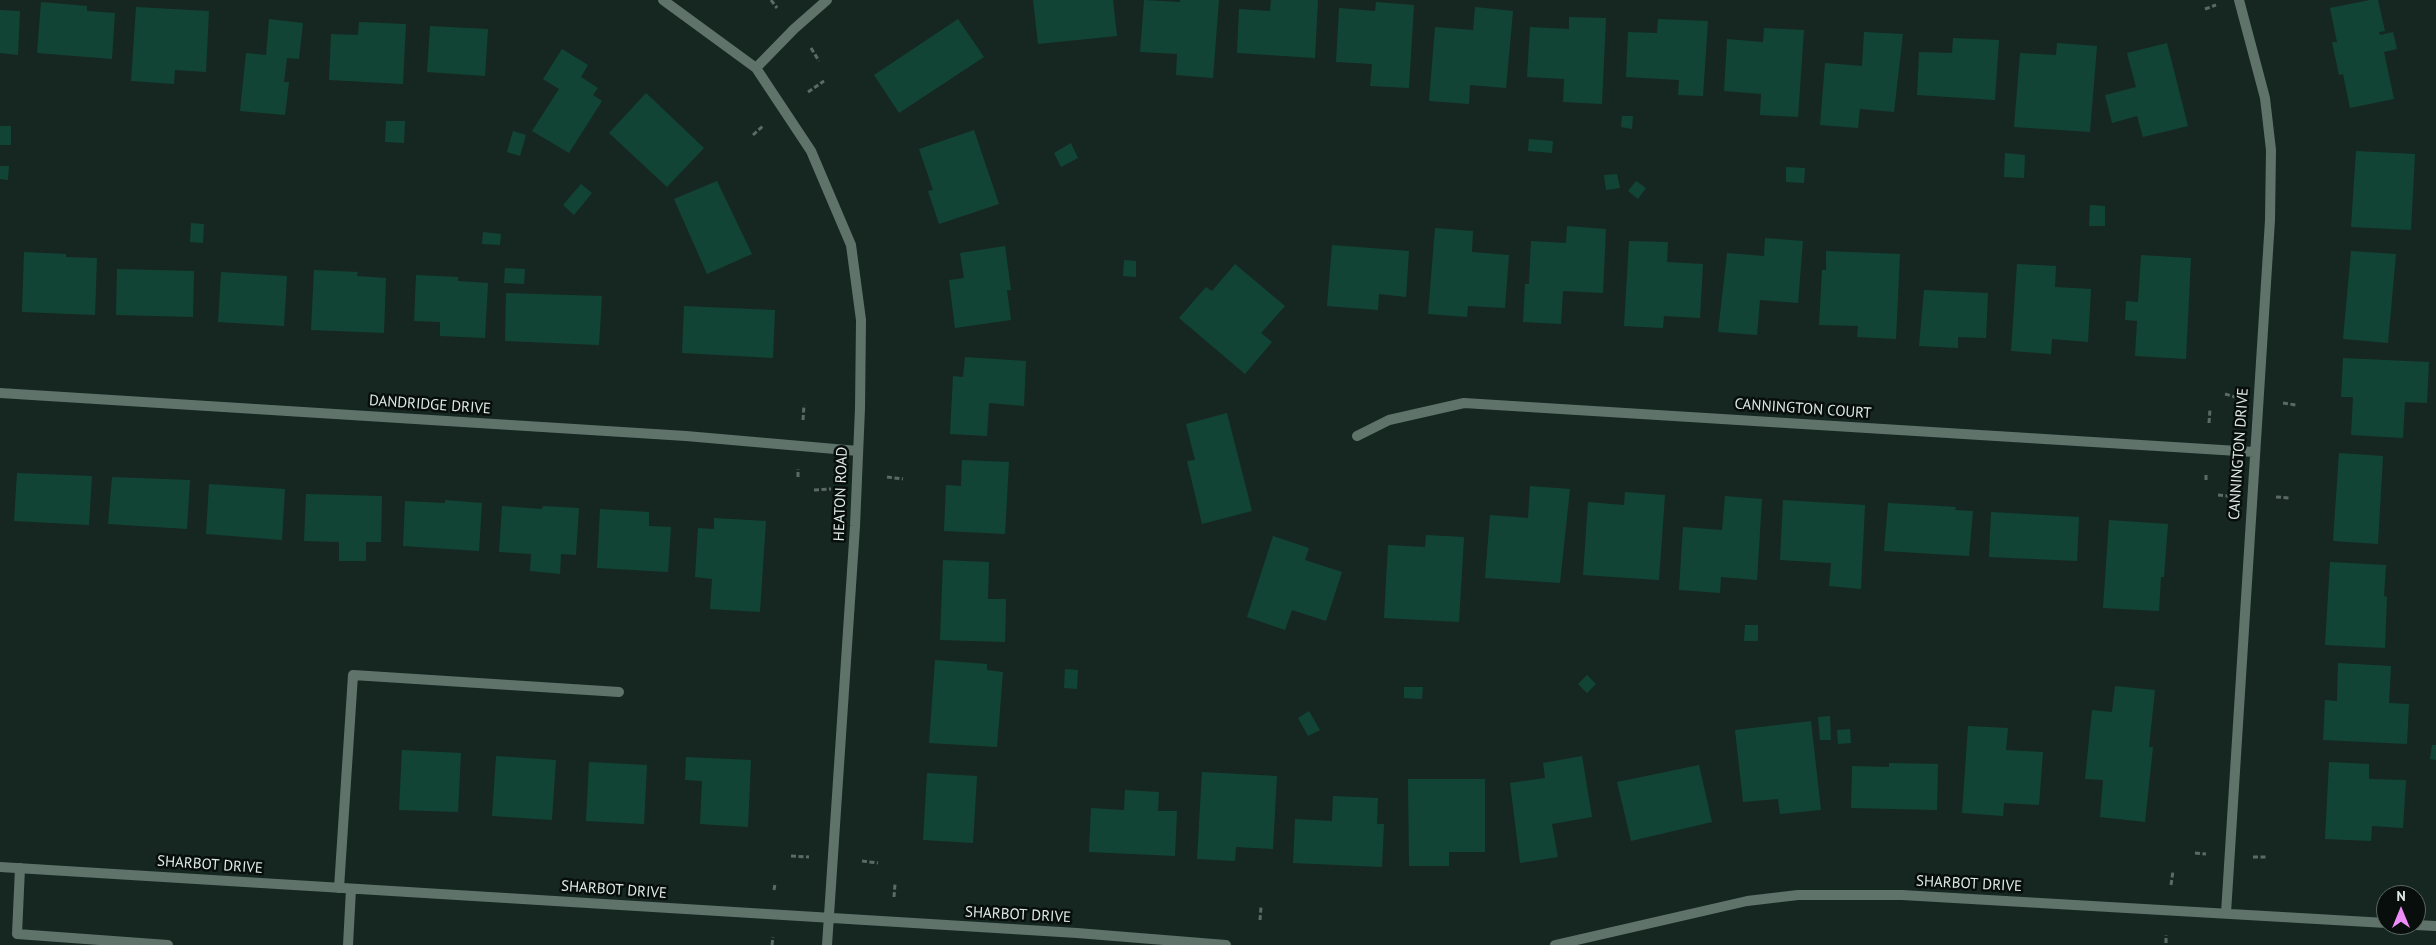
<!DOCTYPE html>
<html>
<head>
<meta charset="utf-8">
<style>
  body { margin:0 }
  #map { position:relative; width:2436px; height:945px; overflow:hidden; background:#162721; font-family:"PT Sans",sans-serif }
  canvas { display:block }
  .north { position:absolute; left:2376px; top:885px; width:50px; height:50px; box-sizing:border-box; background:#070e0c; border:1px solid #5d6663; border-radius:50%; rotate:0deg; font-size:14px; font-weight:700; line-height:20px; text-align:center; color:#dfe9e5 }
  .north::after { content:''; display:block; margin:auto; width:18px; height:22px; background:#ee8cf8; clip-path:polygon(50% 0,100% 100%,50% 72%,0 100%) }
</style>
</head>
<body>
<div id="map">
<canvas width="2436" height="945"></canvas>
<div class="north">N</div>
</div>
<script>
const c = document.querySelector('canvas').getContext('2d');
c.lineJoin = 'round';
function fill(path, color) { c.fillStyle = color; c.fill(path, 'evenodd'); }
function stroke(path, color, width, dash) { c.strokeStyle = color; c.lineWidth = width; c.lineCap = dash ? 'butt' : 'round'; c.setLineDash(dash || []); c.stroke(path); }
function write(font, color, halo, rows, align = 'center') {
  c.font = font + ' "PT Sans",sans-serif'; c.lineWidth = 5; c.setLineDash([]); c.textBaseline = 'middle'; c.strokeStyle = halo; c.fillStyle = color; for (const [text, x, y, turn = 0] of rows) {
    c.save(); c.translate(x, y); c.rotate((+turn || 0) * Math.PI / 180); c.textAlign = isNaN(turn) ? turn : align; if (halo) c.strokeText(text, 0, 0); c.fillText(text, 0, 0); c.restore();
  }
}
fill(new Path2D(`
  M1033 0H1113L1117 36 1038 44Z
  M1144 0 1180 2V0H1219L1213 78 1176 75 1177 54 1140 52Z
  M1271 0H1318L1315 58 1237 53 1239 9 1270 11Z
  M2370 0H2378L2385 31 2379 32 2380 35 2393 32 2397 49 2384 52 2394 99 2350 108 2343 74 2339 75 2332 42H2337L2330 8Z
  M41 2 87 6V11L115 13 112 59 37 53Z
  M1376 2 1414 5 1409 88 1370 86 1372 64 1336 62 1339 8 1375 11Z
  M136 7 209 11 206 72 175 70 174 84 131 81Z
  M1475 7 1513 11 1506 88 1470 85 1469 104 1429 101 1435 27 1473 30Z
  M0 10 20 11 18 55 0 53Z
  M1569 17 1606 18 1602 104 1563 102 1564 79 1527 77 1530 27 1569 29Z
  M269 19 303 23 299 59 287 58 284 82H289L285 115 240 111 246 53 266 55Z
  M958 19 984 57 899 113 874 75Z
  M1658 19 1708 21 1703 96 1678 95 1679 80 1626 77 1628 32 1657 33Z
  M359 22 406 24 403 84 329 80 331 34 358 35Z
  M430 26 488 29 485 76 427 72Z
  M1764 28 1804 30 1798 117 1760 115 1761 94 1724 91 1727 39 1763 42Z
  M1864 32 1903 34 1894 112 1860 109 1858 128 1820 125 1825 63 1862 66Z
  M1953 38 1999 40 1995 100 1917 95 1919 52 1952 53Z
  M2057 43 2097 46 2090 132 2014 127 2020 53 2056 55Z
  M2167 43 2188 126 2143 137 2137 116 2112 123 2105 95 2136 87 2127 53Z
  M562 49 588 65 581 77 598 88 593 95 602 101 569 153 532 131 559 89 543 79Z
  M646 93 704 148 667 187 609 133Z
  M1622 116H1633L1632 129 1621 127Z
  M386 121H405L404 143 385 142Z
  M0 126H11V145H0Z
  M974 130 999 204 939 224 928 191 933 190 919 149Z
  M513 131 526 135 520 156 507 152Z
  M1529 139 1553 141 1552 153 1528 151Z
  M1071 143 1078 158 1061 167 1054 153Z
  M2356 151 2415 154 2411 230 2351 227Z
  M2005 153 2025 155 2024 178 2004 177Z
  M0 166H9L8 180 0 179Z
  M1786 167 1805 168 1804 183 1786 182Z
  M1617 174 1620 188 1606 190 1604 175Z
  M717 181 752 254 707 274 674 199Z
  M1636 181 1646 188 1638 199 1628 191Z
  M581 184 592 193 574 215 563 205Z
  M2090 205 2105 206V226H2089Z
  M191 223 204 224 203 243 190 242Z
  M1567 226 1606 229 1603 293 1563 291 1561 324 1523 322 1525 284H1529L1531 241 1566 243Z
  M1435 228 1473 231 1472 252 1509 255 1505 308 1468 306 1467 317 1428 314Z
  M483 232 501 234 500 245 482 244Z
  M1765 238 1803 241 1798 303 1760 300 1757 335 1718 332 1727 253 1764 256Z
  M1629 241 1668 242 1667 262 1703 264 1700 318 1664 316 1663 328 1624 326Z
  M1332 245 1409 251 1406 297 1379 294 1378 310 1327 306Z
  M1005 246 1011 290H1007L1011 320 955 328 949 280 964 278 960 253Z
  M1826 251 1900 254 1896 339 1857 337 1858 326 1819 325 1822 270H1826Z
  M2351 251 2396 254 2388 343 2343 339Z
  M24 252 66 254V257L97 258 95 315 22 312Z
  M2141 255 2191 258 2186 359 2135 356 2137 321 2125 320 2126 301 2138 302Z
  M1124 260 1136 261V277L1123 276Z
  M1235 264 1285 306 1261 333 1272 342 1245 374 1179 318 1206 287 1212 291Z
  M2017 264 2056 266 2055 287 2091 289 2088 342 2052 339 2051 354 2011 351Z
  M505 268 525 269 524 284 504 283Z
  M117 269 194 271 193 317 116 315Z
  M314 270 358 272 357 276 386 278 384 333 311 330Z
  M221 272 287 276 284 326 218 322Z
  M416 275 458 277V281L488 283 485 338 440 336V322L414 321Z
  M1924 290 1988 293 1986 338 1958 337V348L1919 346Z
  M506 293 602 296 599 345 505 341Z
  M684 306 775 310 773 358 682 353Z
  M965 357 1026 361 1024 406 989 403 987 436 950 434 953 376 963 377Z
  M2343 358 2429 362 2427 403 2405 402 2403 438 2351 435 2353 397H2341Z
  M1227 413 1252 511 1202 524 1187 461 1195 460 1186 424Z
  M2339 453 2383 456 2378 544 2333 541Z
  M962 460 1009 462 1005 534 944 531 946 485 961 486Z
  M17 473 92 476 89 525 14 521Z
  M112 477 190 480 187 529 108 524Z
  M209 484 285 489 282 540 206 534Z
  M1530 486 1570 489 1560 583 1485 578 1490 515 1528 518Z
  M1625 492 1665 495 1659 580 1583 575 1588 502 1624 505Z
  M306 494 382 496 381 542H366V561H339V542L304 541Z
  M1725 496 1762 499 1757 580 1721 577 1720 593 1679 590 1683 527 1722 530Z
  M445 500 482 503 479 551 403 546 405 501 445 503Z
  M1783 500 1865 505 1861 589 1829 586 1831 563 1780 560Z
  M1888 503 1956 507 1955 510 1973 511 1969 556 1884 551Z
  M502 506 542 509 543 506 579 508 576 555 561 554 560 574 530 571 531 554 499 552Z
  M600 509 649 512V526L671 527 668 572 597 568Z
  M1991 512 2079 517 2077 561 1989 557Z
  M714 518 766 521 760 612 710 609 712 579 695 577 698 528 714 529Z
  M2109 520 2168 524 2164 577H2161L2159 611 2103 608Z
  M1426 535 1464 537 1459 622 1384 618 1388 545 1425 547Z
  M1273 536 1309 548 1305 560 1342 572 1326 621 1292 610 1285 630 1247 617Z
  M943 560 989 562 988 599H1006L1005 642 940 640Z
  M2330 562 2386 565 2384 596 2387 597 2385 648 2325 645Z
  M1745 625H1758V641H1744Z
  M935 660 987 664V670L1003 672 997 747 929 743Z
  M2338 663 2391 666 2389 703 2409 704 2407 744 2323 740 2325 700 2337 701Z
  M1065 669 1078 670 1077 689 1064 688Z
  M1587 675 1596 684 1587 693 1578 684Z
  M2115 686 2155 690 2149 747H2153L2145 822 2100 817 2103 780 2085 779 2092 710 2112 712Z
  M1404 687H1423L1422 699 1404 698Z
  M1309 711 1320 730 1308 736 1298 718Z
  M1830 716 1831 740H1820L1818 717Z
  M1811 721 1821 810 1780 814 1778 799 1743 802 1735 730Z
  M1968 726 2008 728 2006 750 2043 752 2039 805 2004 803 2003 816 1962 813Z
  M1850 729 1851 743 1838 744 1837 730Z
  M2432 745H2436V760L2430 759Z
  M402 750 461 753 458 812 399 810Z
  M496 756 556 760 552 820 492 816Z
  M1582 756 1592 817 1552 824 1558 857 1520 863 1510 783 1545 778 1543 763Z
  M686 757 751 760 748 827 700 824 702 781 685 780Z
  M589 762 647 765 644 824 586 821Z
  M2329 762 2369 764V779L2406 780 2403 828 2372 826 2371 841 2325 839Z
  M1889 763 1938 764 1937 810 1851 808 1852 766 1889 767Z
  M1699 765 1712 822 1631 841 1617 782Z
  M1202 772 1277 776 1273 849 1236 847 1235 861 1197 859Z
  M927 773 977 776 973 843 923 840Z
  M1408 779H1485V852H1449V866H1409Z
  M1125 790 1159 792 1158 811H1177L1175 856 1089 852 1091 808 1124 810Z
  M1333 796 1378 798 1377 824H1384L1382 867 1293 863 1295 819 1332 821Z`), '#124436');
stroke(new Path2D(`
  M771 0 777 8
  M2205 9 2216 5
  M811 48 819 61
  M808 92 824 81
  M753 135 764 125
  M2225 394 2235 397
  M2283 403 2296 405
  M803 420 804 405
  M2209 423 2210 409
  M798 477V469
  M887 477 903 479
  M2206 480V473
  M814 490 831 489
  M2218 495 2229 496
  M2276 497 2290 498
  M2195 853 2206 854
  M791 856 809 857
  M2253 857H2267
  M862 861 878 863
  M2171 885 2173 871
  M774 890 775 884
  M894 897 895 884
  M1260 920 1261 907
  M2166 943V935
  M772 945 773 937`), '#5b6a64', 3, [5, 2.5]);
stroke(new Path2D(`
  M20 868 17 934 168 945
  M339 888 353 675 619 692`), '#5f736b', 10);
stroke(new Path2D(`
  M663 0 756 68 811 151 851 245 861 320 860 408 855 526 827 945
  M756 68 794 29 827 0
  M0 393 686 436 858 451
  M1357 436 1389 420 1464 403 2254 452
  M0 867 1077 933 1226 945
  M2226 913 2270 220 2271 150 2265 98 2239 0
  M2416 925 2436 926
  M348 945 351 889
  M1555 945 1747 901 1798 895H1902L2386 923`), '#5f736b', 10);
write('15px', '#dfe9e5', '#070e0c', [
  ["DANDRIDGE DRIVE",430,405,4],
  ["CANNINGTON COURT",1803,409,4],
  ["CANNINGTON DRIVE",2239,454,-86],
  ["HEATON ROAD",841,494,-88],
  ["SHARBOT DRIVE",210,865,4],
  ["SHARBOT DRIVE",1969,884,3],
  ["SHARBOT DRIVE",614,890,4],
  ["SHARBOT DRIVE",1018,915,3]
]);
</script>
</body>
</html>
